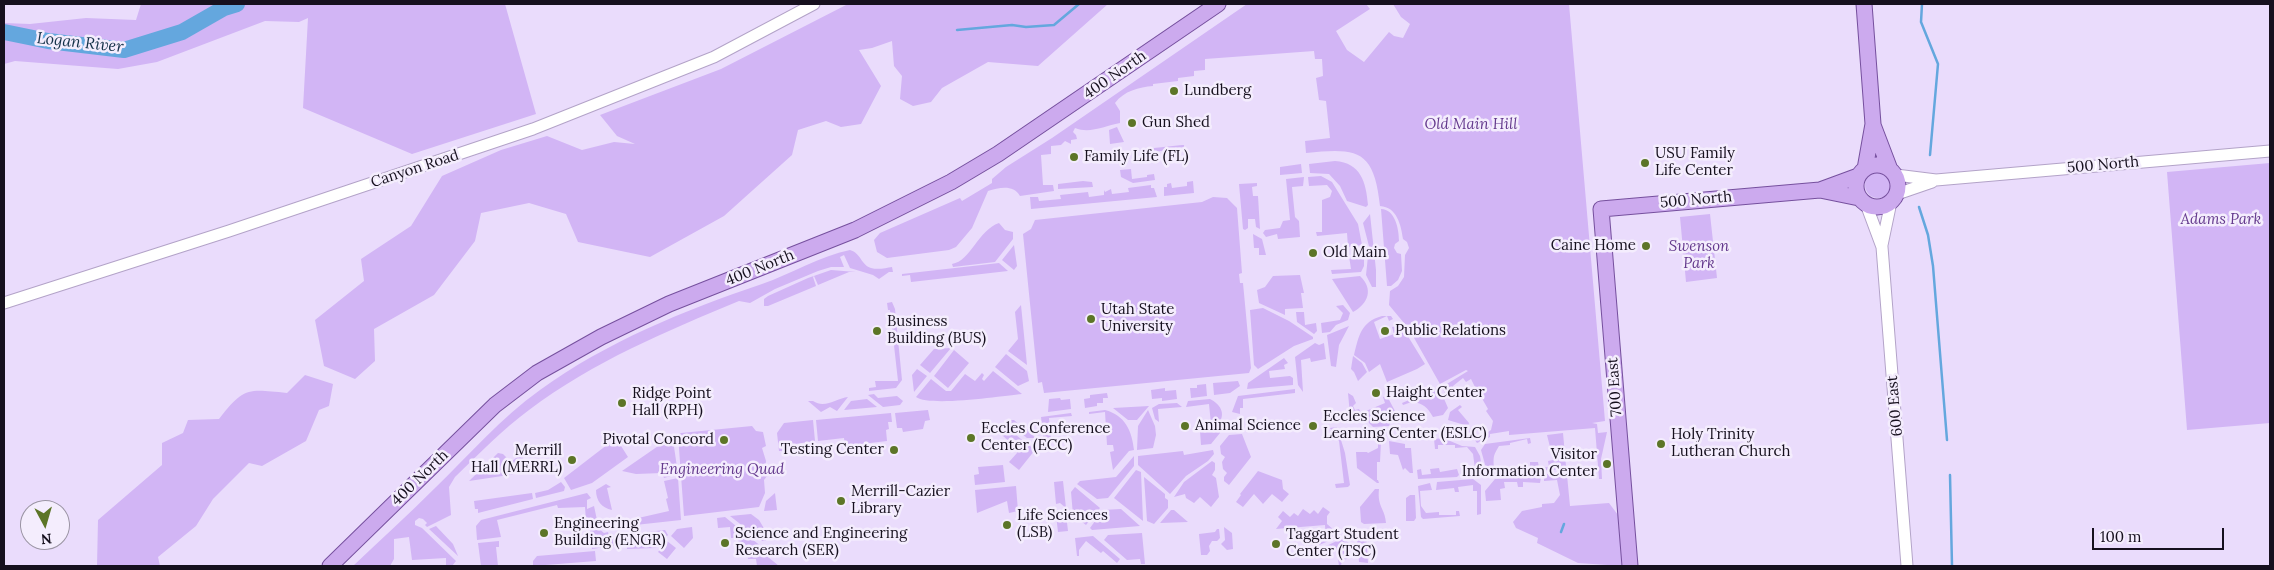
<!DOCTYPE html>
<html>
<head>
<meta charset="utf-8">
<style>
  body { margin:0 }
  #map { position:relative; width:2274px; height:570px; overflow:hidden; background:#eadcfc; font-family:Lora,serif }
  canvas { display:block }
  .frame { position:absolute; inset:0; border:5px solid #16101e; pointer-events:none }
  .north { position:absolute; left:20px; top:500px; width:50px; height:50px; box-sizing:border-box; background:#f4edfd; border:1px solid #9b95a4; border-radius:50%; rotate:174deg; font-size:14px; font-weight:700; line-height:20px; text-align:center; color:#16101e }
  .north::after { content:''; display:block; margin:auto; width:18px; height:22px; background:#5c7527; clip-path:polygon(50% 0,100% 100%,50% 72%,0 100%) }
  .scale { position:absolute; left:2092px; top:528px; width:132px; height:22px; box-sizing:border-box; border:2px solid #16101e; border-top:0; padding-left:6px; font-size:15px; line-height:18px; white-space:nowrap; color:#16101e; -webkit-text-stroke:4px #f4edfd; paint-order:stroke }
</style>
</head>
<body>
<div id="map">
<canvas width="2274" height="570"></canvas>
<div class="frame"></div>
<div class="north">N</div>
<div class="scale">100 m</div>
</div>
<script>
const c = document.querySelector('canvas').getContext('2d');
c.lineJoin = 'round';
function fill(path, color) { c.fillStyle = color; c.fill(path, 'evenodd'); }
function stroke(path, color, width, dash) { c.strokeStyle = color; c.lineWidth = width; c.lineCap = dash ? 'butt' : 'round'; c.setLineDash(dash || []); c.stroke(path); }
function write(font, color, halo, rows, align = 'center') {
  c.font = font + ' Lora,serif'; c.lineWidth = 5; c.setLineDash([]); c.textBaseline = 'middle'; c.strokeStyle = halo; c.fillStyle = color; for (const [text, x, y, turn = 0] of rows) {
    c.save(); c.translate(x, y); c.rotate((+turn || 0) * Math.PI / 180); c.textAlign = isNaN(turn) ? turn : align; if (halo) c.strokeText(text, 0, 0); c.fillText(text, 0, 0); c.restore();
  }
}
fill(new Path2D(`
  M141 4H505L536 114 412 154 303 108 308 18 299 22 265 21 157 62 118 69 15 61 4 64V23L30 24 86 18 136 20Z
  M848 4H1108L1038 66 988 62 942 88 931 102 913 106 900 99 902 76 894 66 892 41 872 48 859 50 881 86 861 124 841 127 826 121 798 130 792 155 724 216 650 257 578 242 566 214 529 203 481 213 475 241 434 295 374 329 375 361 355 379 324 366 315 320 364 281 361 259 411 226 442 176 501 150 547 136 582 150 614 142 635 144 617 136 600 115 721 69Z
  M1247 4H1366L1370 9 1336 31 1347 50 1364 62 1389 32 1394 36 1403 38 1410 24 1401 17 1393 4H1569L1605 421 1592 423 1597 424 1598 433 1607 432 1601 459 1602 479H1599L1595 428 1509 435V431L1490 434V437L1477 443 1469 432 1471 428 1479 438 1491 430 1493 421 1486 411 1488 409 1480 395 1477 397 1474 393 1477 391 1471 379 1466 382 1463 378 1453 386V387L1450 390 1451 393 1446 396 1442 387 1468 371 1466 370 1440 384 1409 329 1389 305 1390 291 1398 286 1404 277 1405 255 1409 248 1407 242 1403 239C1401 225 1397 207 1380 206 1374 149 1357 148 1306 153L1305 141 1330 138 1326 101 1319 100 1316 78 1323 76 1322 59H1315L1314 51 1205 59V70L1194 71V76L1178 78V81L1153 84V86C1139 87 1124 91 1115 103L1120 111V123C1104 126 1090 134 1075 128L1073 132 1076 135 1077 139 1071 140V144L1065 141 1061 145 1051 146V154L1041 155 1043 185H1053L1054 191 1020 196C1013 184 999 188 988 191L972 228 956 247 949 250 887 258 877 252 874 240 880 233 960 198 962 201 992 183V179L1006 167 1052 138Z
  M1117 127 1124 142 1110 144 1109 130Z
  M1182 145H1184L1185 155H1189L1184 156 1183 147 1144 154 1143 151 1145 149Z
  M1335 161C1361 163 1366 182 1368 205L1366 207 1347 201 1340 186 1329 174 1310 173 1309 164Z
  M2270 163V423L2187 430 2167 172Z
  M1301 164 1302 173 1280 175V167Z
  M1131 169 1132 179 1147 177V175L1154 174 1155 180 1133 183 1121 177 1120 170Z
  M1865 185a13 13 0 1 1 26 0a13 13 0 1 1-26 0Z
  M1321 176 1332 182 1358 224 1362 245 1348 247 1347 233 1317 236 1316 232H1322V200L1330 197 1332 191 1327 185 1309 186 1308 177Z
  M1304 177 1303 186 1292 187 1295 217 1299 221 1300 237 1278 239 1277 234 1266 237 1263 233 1265 230 1280 228 1283 221 1290 220 1286 179Z
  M1083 181 1092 182 1093 187 1058 189V184Z
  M1193 181 1194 193 1164 196V187H1167V184L1171 183 1172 188 1187 186V182Z
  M1257 183V186L1252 187 1253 196H1258L1260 229 1256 227 1255 219H1248V228L1245 230 1243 229 1239 184Z
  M1151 185V188H1154L1157 197 1031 209 1030 197H1038L1039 201 1061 199 1060 195 1088 192 1089 197 1104 195V190L1105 192 1111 189 1112 194 1129 192 1128 188Z
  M1213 197 1227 198 1237 208 1242 273 1239 274 1240 283H1243L1251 368 1249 373 1044 393 1042 382 1038 383 1023 234 1031 229 1035 220 1202 202Z
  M1381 209C1395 209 1399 229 1399 241L1395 244 1394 248 1397 253 1401 254 1402 271 1398 280 1391 286H1387Z
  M1370 214 1376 270V287H1372L1366 275 1368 256 1371 254 1363 223Z
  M1710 214 1717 278 1686 282 1680 217Z
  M999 223 1005 230 1013 232V239L995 262 953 267 952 264C971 261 978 230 999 223Z
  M1253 234 1262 239 1266 255H1259V248H1254Z
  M1014 245 1017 266 1014 270 1002 260Z
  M850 250C861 253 861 265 871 268 878 270 886 268 892 267L893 272H889L879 279 873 275 850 268 844 255 840 257 844 267H831L818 271 775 289 750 303 739 301C665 332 594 361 529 410 503 429 479 454 455 477L449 487 451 515 427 527 425 525 427 523 423 519 419 518 415 521V525L422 528 456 561 452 566H446V558L412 560 409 537 394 539V559L390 566H353C380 540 408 515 435 488 470 454 501 418 540 390 606 342 685 310 762 284 791 274 820 256 850 250Z
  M1361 255 1364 257V266L1361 272 1332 274 1331 270 1351 269 1349 256Z
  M999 263 1008 271 911 282 910 275 902 276V274Z
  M831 270 856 272H849L818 285 814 276 813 277 816 286 768 306H764V299L768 296 808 278Z
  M1300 275 1304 293H1301L1303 308 1285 309V315L1259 303 1257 290 1265 287 1273 276Z
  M1360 276C1374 289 1368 304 1353 312L1332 279Z
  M892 302 895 309 902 380 896 388 869 391V388L876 387 875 381H898L890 310H888L887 303Z
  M1021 305 1027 365 1008 351 1018 339 1015 312Z
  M1343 305 1350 313 1348 320 1336 325 1330 332 1322 333 1321 323 1340 320 1343 313 1336 306Z
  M1263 308 1289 321 1313 337V339L1294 346 1258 369 1254 365 1250 310Z
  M1296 312H1304L1305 325 1316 323 1317 331 1314 334 1297 322Z
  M1382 316H1391L1393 319 1389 321 1387 316 1374 322 1380 339 1394 334 1392 327 1401 325 1425 364 1417 369 1387 382 1380 364 1369 372 1365 363 1354 355C1359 335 1361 322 1382 316Z
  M1349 326 1339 345 1336 367 1331 366 1327 335Z
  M1315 343 1319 345 1324 343 1326 359 1311 362 1310 358 1301 360 1303 392 1298 385 1295 357Z
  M951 348 930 373 920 365 934 349Z
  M954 350 969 363 948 388 934 376Z
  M1006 354 1027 371 1029 381 1018 386 995 367Z
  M1353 356 1362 363 1367 372 1358 381 1354 372 1351 369Z
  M1284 358 1288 363 1284 365 1285 369 1269 371 1270 378 1290 376 1293 378V385L1247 389 1248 383Z
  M917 369 927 376 914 392 912 375Z
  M993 371 1022 394C1002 396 930 407 916 397L931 379 946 391H951L965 374 975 381 982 373 984 375 982 379 984 381Z
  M305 375 333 384 329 406 319 410 306 441 262 466 249 463 213 499 196 526 158 557 160 566H97L98 520 162 465V443L183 433 188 420 219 419C244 387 247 389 287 393Z
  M1238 381 1240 386 1230 393 1214 395 1213 383Z
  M1206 384 1207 396 1191 398 1190 388H1197V385Z
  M1439 387 1448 408 1443 415 1433 417C1426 404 1417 399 1403 405L1402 403Z
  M1165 388V391L1176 390 1177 399 1162 401V398L1152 399 1151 390Z
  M1295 389V393L1243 399V408H1240V414L1232 412 1238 396Z
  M1107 393 1108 398H1103V403H1097V406L1085 408 1084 399 1090 398V395Z
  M1348 393 1353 396 1356 403 1353 406 1355 410 1359 409 1364 418C1359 420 1353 419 1350 415Z
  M874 394 878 398 897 396 903 401 900 405 883 407 868 395Z
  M1387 396 1395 411 1389 426 1373 427 1369 423 1366 411 1385 403 1383 397Z
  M848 397 837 411 830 407 821 412 808 401H813C825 409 837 398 848 397Z
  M1060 398 1061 400 1070 399 1071 409 1048 412 1049 399Z
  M867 399 877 407 844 410 851 401Z
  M1210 399C1220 404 1226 413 1219 423L1211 424 1209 404 1186 407 1188 401Z
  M1177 403 1182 407 1158 409 1159 422 1155 419 1152 408 1159 404Z
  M1460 405 1462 407 1458 410 1469 423 1468 426 1448 420 1450 412Z
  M1149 406 1137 420H1128L1113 408Z
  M928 410 930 420 925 421 923 429 903 432 902 428H897L895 413Z
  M1105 410C1125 415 1132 431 1134 450L1129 451 1113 470 1110 452 1114 451 1113 445H1107L1105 412 1089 414V412Z
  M1148 410 1155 426 1156 435 1153 448 1137 450 1138 426Z
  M891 413 892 422H888L889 429 886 430 887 441 845 446 844 438 818 441 816 420Z
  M1071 413 1072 416 1049 418 1052 449 1049 450 1044 445 1041 417Z
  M813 420 815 441 782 446V451H779L777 433 784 423Z
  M1011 420H1014L1023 428 1033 431 1034 438H1027L1008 423Z
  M1002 424 1035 450 1019 470 1009 462 1017 453 1016 447 990 425Z
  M752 426 756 431 763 432 766 446 762 448 766 461 765 470 767 471V476L764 480 765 493 759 507 684 516 678 435 681 433Z
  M1219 427 1220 433 1211 444 1201 445 1200 431Z
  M1337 427 1345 453 1350 485 1348 487 1336 488 1335 484 1344 483 1339 441 1330 428Z
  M1563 433 1566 466 1563 469 1513 473 1510 471V467H1530V462H1538L1539 468 1549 467 1548 461 1553 460 1551 447H1550L1547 435Z
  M1242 434 1251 457 1229 485 1224 481V477L1227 473 1223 469 1222 462 1225 457 1221 454 1220 446 1229 435Z
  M616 438 628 457 592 483 571 490 564 478Z
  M1443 438 1462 446 1475 447 1480 456 1482 468 1476 475 1462 474V470L1475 469 1473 454 1467 447 1455 448V445H1438V449H1435L1434 439Z
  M1530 438 1531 443 1528 444 1527 439 1510 443V445L1499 446C1494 455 1493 455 1494 468L1507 467 1505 474 1495 475 1486 468 1481 450 1485 444Z
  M673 440 678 474 664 478 662 473 636 474 622 471 664 442Z
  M1381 441 1380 462H1377V480H1378L1379 483H1377L1357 468 1356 452H1367L1368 453 1378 448V443Z
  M1389 441 1405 444V448H1411L1413 473H1410L1405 468 1403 470 1398 455 1390 454Z
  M1213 450 1214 454 1208 461 1186 476 1170 494 1138 465V456L1183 451 1184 455Z
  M498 453 503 454 511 462 521 454 529 472 469 481Z
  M1134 456V466L1108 498 1097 499 1077 484 1080 481 1116 477Z
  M1212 461 1215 463V470L1212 475 1216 478 1219 497 1211 507 1200 497 1194 503 1186 498 1185 494 1174 497 1184 482Z
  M1003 465 1005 482 975 485 974 475 979 474 978 467Z
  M1439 468 1440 472 1457 469 1459 475 1457 477 1418 479 1417 470 1421 469 1422 475 1431 474 1430 469Z
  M1136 470 1141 472 1143 521 1114 498Z
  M1258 471 1282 480 1283 489 1289 494 1282 502 1272 494 1263 504 1254 494 1243 507 1236 502 1241 495 1240 494Z
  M1563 473 1567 475 1570 506 1609 503 1618 515 1622 566 1578 563 1537 543 1538 538 1516 528 1513 522 1522 511 1542 507V504L1554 503 1560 495 1557 480 1544 481V477L1546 474Z
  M1538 475 1541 477 1540 483 1523 482V487H1518L1517 482H1504L1505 488 1500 489 1501 500 1486 501 1485 491 1495 479Z
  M1144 477 1165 494V498L1168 500V508L1154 524 1147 521Z
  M678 478 681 520 626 526 625 521 669 511 666 499 668 498 664 481Z
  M1473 479 1481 485V514L1477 515V491H1473V485L1458 487 1459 492H1455L1454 488 1436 490 1437 482Z
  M1063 481 1066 508 1060 503 1056 504 1054 482Z
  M561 482 565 487 564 491 536 498 535 493 548 490Z
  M1430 483 1432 490 1420 491 1421 506 1426 513 1439 512V515H1456V511H1459L1460 516 1423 519 1421 517 1418 486Z
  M606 484 611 487 607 488 612 510C602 508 596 501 596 490Z
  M1016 486 1018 511 1009 513 1007 501 977 513 975 490Z
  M1075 487 1100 508 1086 525 1073 515 1071 492Z
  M1375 489H1379C1377 507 1385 508 1386 523L1364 524 1361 522 1360 507Z
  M532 493 533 499 478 513V509H475L474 501Z
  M587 493 591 498 587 500V509L594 506 597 520 586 521 585 507 558 508 557 505 497 520 501 537 477 540 476 526 481 520Z
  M775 493 777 510 764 511 766 501Z
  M1410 495H1415L1416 518 1414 521H1406V498Z
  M1323 507 1330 512 1327 516V524L1341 536 1319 545V542L1326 541 1325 525 1276 529 1282 521 1278 517 1283 511 1290 517 1294 513 1298 516 1303 509 1310 514 1314 510 1318 514Z
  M1121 509 1140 526 1092 530 1090 528 1103 510Z
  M1171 510H1174L1188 522 1160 523Z
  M751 514 759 520 768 535 766 541H762L730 516Z
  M1066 514 1068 531 1058 532 1056 515Z
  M725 517 768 552V557L779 566H757L756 559H748L747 548 739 549 738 538H731L730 527 718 528 717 518Z
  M436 526 453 544 458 556 429 529Z
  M692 527 693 538 684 548 671 536 677 529Z
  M1224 527 1232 533 1233 549 1227 550 1221 544 1225 540Z
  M598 528 604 533 608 532 609 536H613L614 539H616L619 545 592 549 590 529Z
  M1217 529H1219L1220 538 1217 541H1212L1209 546 1210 551 1207 555H1201L1199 534 1215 532Z
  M665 530 668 535 656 548 627 549 626 534Z
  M1142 533 1145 564H1141L1140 559 1127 560 1104 540 1108 535Z
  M1360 533H1366L1368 563 1359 562 1357 538Z
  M1093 536 1120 559 1117 563 1103 551 1101 553 1086 541 1079 550V556H1077L1075 538Z
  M1343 538 1349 543 1350 555 1347 559 1342 560 1341 566H1339L1337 551 1334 547 1327 546 1323 552H1320V549Z
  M499 541V547H496L498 566H481L478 543Z
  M667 541 676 548 667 559 658 552Z
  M595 551 596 561 533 566V561L537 556Z`), '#d2b5f5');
stroke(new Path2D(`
  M1922 4 1921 22 1938 64 1930 155
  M957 30 1012 25 1026 27 1054 25 1079 4
  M1919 207 1928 235 1933 266 1947 440
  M1950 475 1952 566
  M1561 532 1564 524`), '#64a7de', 2.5);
stroke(new Path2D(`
  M4 32 48 41 124 50 182 32 224 8 237 4`), '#64a7de', 16);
const minor = new Path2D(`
  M1896 175 1936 180 2270 151
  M1897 194 1932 182
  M1866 204 1882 247 1907 566
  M1882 245 1891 202
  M4 303 229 231 533 129 714 57 814 4`);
const major = new Path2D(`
  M1864 4 1873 124 1865 169
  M1873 125 1889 167
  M1856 186a21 21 0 1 1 42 0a21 21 0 1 1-42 0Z
  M1820 190 1858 176
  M330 566 495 405 537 373 601 337 669 304 855 230 951 182 998 154 1218 4
  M1630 566 1601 209 1820 190 1859 198`);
stroke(minor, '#b3a3c8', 13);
stroke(major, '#76509e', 17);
stroke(minor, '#fff', 11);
stroke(major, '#cae', 15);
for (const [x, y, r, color] of [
  [1174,91,5,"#5c7527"],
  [1132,123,5,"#5c7527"],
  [1074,157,5,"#5c7527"],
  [1645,163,5,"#5c7527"],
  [1646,246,5,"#5c7527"],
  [1313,253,5,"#5c7527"],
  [1091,319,5,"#5c7527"],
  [877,331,5,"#5c7527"],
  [1385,331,5,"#5c7527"],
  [1376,393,5,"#5c7527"],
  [622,403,5,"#5c7527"],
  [1185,426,5,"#5c7527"],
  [1313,426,5,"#5c7527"],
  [971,438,5,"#5c7527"],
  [724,440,5,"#5c7527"],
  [1661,444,5,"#5c7527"],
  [894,450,5,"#5c7527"],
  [572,460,5,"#5c7527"],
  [1607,464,5,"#5c7527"],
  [841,501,5,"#5c7527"],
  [1007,525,5,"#5c7527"],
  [544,533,5,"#5c7527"],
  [725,543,5,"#5c7527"],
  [1276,544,5,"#5c7527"]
]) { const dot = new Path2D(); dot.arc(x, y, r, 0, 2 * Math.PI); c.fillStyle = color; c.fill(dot); stroke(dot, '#f4edfd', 2); }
write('15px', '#16101e', '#f4edfd', [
  ["400 North",1115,75,-35],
  ["500 North",2103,165,-5],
  ["Canyon Road",415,169,-18],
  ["500 North",1696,200,-5],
  ["400 North",760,268,-22],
  ["700 East",1615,387,-94],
  ["600 East",1895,406,-95],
  ["400 North",420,478,-44]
]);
write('15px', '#16101e', '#f4edfd', [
  ["Lundberg",1184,91],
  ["Gun Shed",1142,123],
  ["USU Family",1655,154],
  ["Life Center",1655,171],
  ["Family Life (FL)",1084,157],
  ["Caine Home",1636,246,"right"],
  ["Old Main",1323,253],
  ["Utah State",1101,310],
  ["University",1101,327],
  ["Business",887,322],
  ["Building (BUS)",887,339],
  ["Public Relations",1395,331],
  ["Haight Center",1386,393],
  ["Ridge Point",632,394],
  ["Hall (RPH)",632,411],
  ["Eccles Science",1323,417],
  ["Learning Center (ESLC)",1323,434],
  ["Animal Science",1195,426],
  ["Eccles Conference",981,429],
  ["Center (ECC)",981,446],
  ["Holy Trinity",1671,435],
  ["Lutheran Church",1671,452],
  ["Pivotal Concord",714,440,"right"],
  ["Testing Center",884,450,"right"],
  ["Merrill",562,451,"right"],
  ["Hall (MERRL)",562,468,"right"],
  ["Visitor",1597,455,"right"],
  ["Information Center",1597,472,"right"],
  ["Merrill-Cazier",851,492],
  ["Library",851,509],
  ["Life Sciences",1017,516],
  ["(LSB)",1017,533],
  ["Engineering",554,524],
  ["Building (ENGR)",554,541],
  ["Science and Engineering",735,534],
  ["Research (SER)",735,551],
  ["Taggart Student",1286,535],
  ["Center (TSC)",1286,552]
], 'left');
write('italic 15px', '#64398d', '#f4edfd', [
  ["Old Main Hill",1471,125],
  ["Adams Park",2221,220],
  ["Swenson",1699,247],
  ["Park",1699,264],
  ["Engineering Quad",722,470]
]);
write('italic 16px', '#143148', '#f4edfd', [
  ["Logan River",80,43,6]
]);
</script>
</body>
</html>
